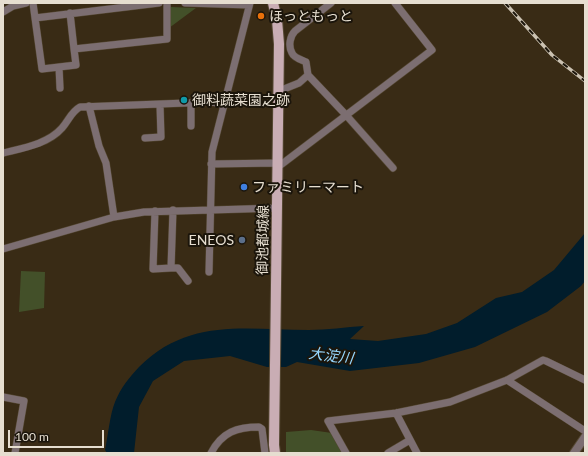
<!DOCTYPE html>
<html>
<head>
<meta charset="utf-8">
<style>
  body { margin:0 }
  #map { position:relative; width:588px; height:456px; overflow:hidden; background:#392b15; font-family:Lato,sans-serif }
  canvas { display:block }
  .frame { position:absolute; inset:0; border:4px solid #e6ded0; pointer-events:none }
  .scale { position:absolute; left:8px; top:430px; width:96px; height:18px; box-sizing:border-box; border:2px solid #e6ded0; border-top:0; padding-left:5px; font-size:12px; line-height:14px; white-space:nowrap; color:#e6ded0; -webkit-text-stroke:3px #1b150b; paint-order:stroke }
</style>
</head>
<body>
<div id="map">
<canvas width="588" height="456"></canvas>
<div class="frame"></div>
<div class="scale">100 m</div>
</div>
<script>
const c = document.querySelector('canvas').getContext('2d');
c.lineJoin = 'round';
function fill(path, color) { c.fillStyle = color; c.fill(path, 'evenodd'); }
function stroke(path, color, width, dash) { c.strokeStyle = color; c.lineWidth = width; c.lineCap = dash ? 'butt' : 'round'; c.setLineDash(dash || []); c.stroke(path); }
function write(font, color, halo, rows, align = 'center') {
  c.font = font + ' Lato,"Noto Sans JP",sans-serif'; c.lineWidth = 4; c.setLineDash([]); c.textBaseline = 'middle'; c.strokeStyle = halo; c.fillStyle = color; for (const [text, x, y, turn = 0] of rows) {
    c.save(); c.translate(x, y); c.rotate((+turn || 0) * Math.PI / 180); c.textAlign = isNaN(turn) ? turn : align; if (halo) c.strokeText(text, 0, 0); c.fillText(text, 0, 0); c.restore();
  }
}
fill(new Path2D(`
  M171 7 196 8 169 28V8Z
  M21 271 45 272 44 308 19 312Z
  M311 430 332 433 343 453H286V432Z`), '#435029');
fill(new Path2D(`
  M585 233V281L581 286 547 312 475 347 419 363 350 371 297 362 286 367H267L230 356 184 361 153 381 139 407 134 453H107L105 450C108 436 110 414 115 402 121 387 129 378 139 367 189 317 246 330 309 330 327 330 346 327 364 326L350 339 378 341 426 334 457 323 496 298 522 292 554 270Z`), '#011d2c');
const minor = new Path2D(`
  M33 3 35 18 159 3
  M185 3 249 5
  M331 3 295 31C290 36 288 46 292 53 294 58 302 60 306 62L308 75 346 115 393 168
  M3 12 13 6 26 3
  M70 13 74 49 167 39V3
  M35 18 42 69 76 65 74 49
  M59 67 60 88
  M279 91 299 83 308 75
  M191 103V126
  M89 106 99 146 106 163 114 217
  M145 138 161 137 160 105
  M3 153C23 148 48 144 62 128 69 120 71 112 80 107L213 102 224 105
  M211 164 278 163
  M278 167 432 50 395 3
  M173 210 171 268H178L188 281
  M155 211 153 269 171 268
  M3 249 114 217 144 212 278 208
  M209 272 212 152 250 3
  M507 380 585 431
  M3 397 24 401 15 453
  M396 413 417 453
  M211 453C222 432 237 427 259 427L262 429 265 453
  M346 453 328 421 396 413 450 402 507 380 543 360 546 361 585 380
  M388 453 410 440`);
const tertiary = new Path2D(`
  M574 453 585 437`);
const primary = new Path2D(`
  M273 3 277 20 279 44 274 445 275 453`);
stroke(minor, '#554833', 8);
stroke(tertiary, '#554833', 10);
stroke(primary, '#554833', 12);
stroke(minor, '#7c6e71', 7);
stroke(tertiary, '#7c6e71', 8);
stroke(primary, '#c9adb4', 10);
const rail = new Path2D(`
  M505 3 552 55 585 81`);
stroke(rail, '#cbc2b2', 3.5);
stroke(rail, '#1b150b', 2, [6]);
for (const [x, y, r, color] of [
  [261,16,4,"#e8710a"],
  [184,100,4,"#0f9aa8"],
  [244,187,4,"#3f7fe0"],
  [242,240,4,"#5c6f8a"]
]) { const dot = new Path2D(); dot.arc(x, y, r, 0, 2 * Math.PI); c.fillStyle = color; c.fill(dot); stroke(dot, '#1b150b', 1.5); }
write('14px', '#e6ded0', '#1b150b', [
  ["ほっともっと",269,16],
  ["御料蔬菜園之跡",192,100],
  ["ファミリーマート",252,187],
  ["ENEOS",234,240,"right"]
], 'left');
write('14px', '#e6ded0', '#1b150b', [
  ["御池都城線",263,240,-89]
]);
write('italic 15px', '#96d6fc', '#1b150b', [
  ["大淀川",331,356,7]
]);
</script>
</body>
</html>
